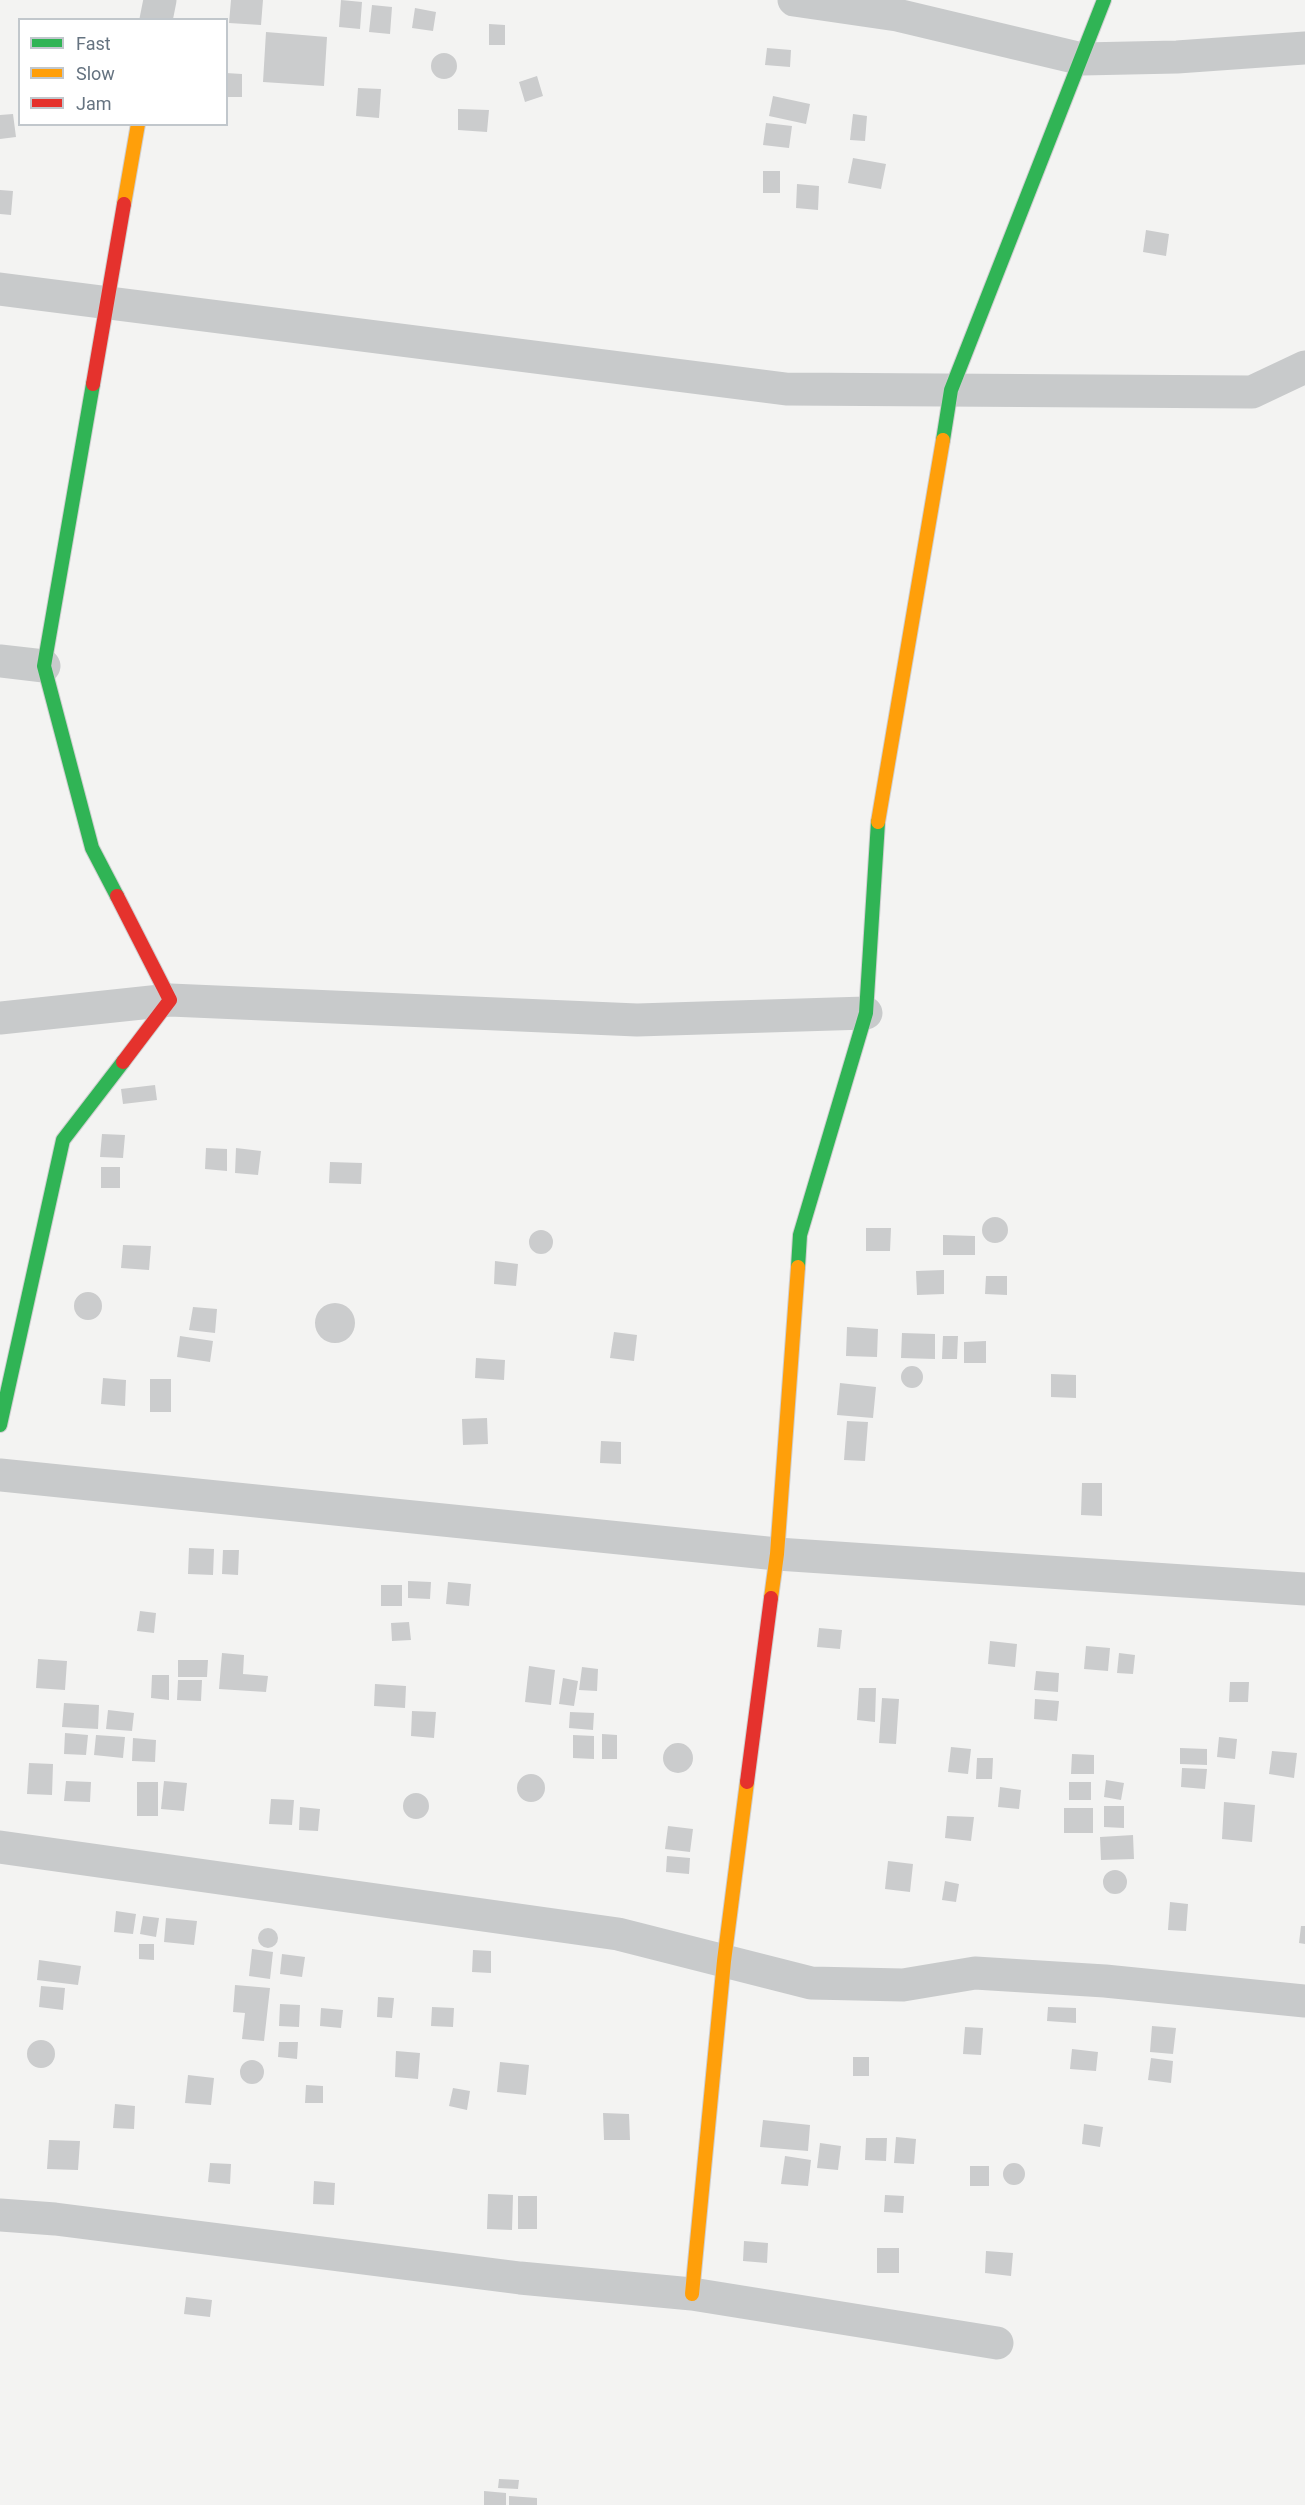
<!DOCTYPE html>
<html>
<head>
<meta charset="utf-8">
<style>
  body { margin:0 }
  #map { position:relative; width:1305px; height:2505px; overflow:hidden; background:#f3f3f2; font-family:Roboto,sans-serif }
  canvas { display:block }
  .legend { position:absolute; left:18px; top:18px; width:210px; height:108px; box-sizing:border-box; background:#fff; border:2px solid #c1c7cc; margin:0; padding:8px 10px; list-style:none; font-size:18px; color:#657380 }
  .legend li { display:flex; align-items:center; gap:12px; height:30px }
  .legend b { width:30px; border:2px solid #c1c7cc }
</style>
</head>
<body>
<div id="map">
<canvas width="1305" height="2505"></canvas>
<ul class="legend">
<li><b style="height:8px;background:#30b455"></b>Fast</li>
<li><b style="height:8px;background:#ff9f0a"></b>Slow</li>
<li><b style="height:8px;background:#e5322d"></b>Jam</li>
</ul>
</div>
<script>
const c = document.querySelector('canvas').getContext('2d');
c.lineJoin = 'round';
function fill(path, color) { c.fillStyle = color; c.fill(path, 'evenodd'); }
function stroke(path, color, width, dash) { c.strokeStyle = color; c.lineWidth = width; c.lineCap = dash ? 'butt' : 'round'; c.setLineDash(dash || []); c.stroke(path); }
fill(new Path2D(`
  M231 0H263L261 25 229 23Z
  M341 0 362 2 360 29 339 27Z
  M372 5 392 7 390 34 369 32Z
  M415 8 436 12 433 31 412 28Z
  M489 24 505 25V45H489Z
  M266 32 327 37 324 86 263 82Z
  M767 48 791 50 790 67 765 65Z
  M431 66a13 13 0 1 1 26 0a13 13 0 1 1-26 0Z
  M226 73 242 74V97H226Z
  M537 76 543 96 525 102 519 82Z
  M358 88 381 89 379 118 356 116Z
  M773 96 810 104 806 124 769 116Z
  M458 109 489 110 487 132 458 130Z
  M13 114 16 137 0 139V115Z
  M853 114 867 116 865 141 850 140Z
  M766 123 792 126 789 148 763 145Z
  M853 158 886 164 881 189 848 183Z
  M763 171H780V193H763Z
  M797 184 819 186 818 210 796 208Z
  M0 190 13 191 11 215 0 214Z
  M1146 230 1169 234 1166 256 1143 252Z
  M155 1085 157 1100 123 1104 121 1089Z
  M102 1134 125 1135 123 1158 100 1157Z
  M206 1148 227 1149V1171L205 1169Z
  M236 1148 261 1151 258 1175 235 1173Z
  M330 1162 362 1163 361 1184 329 1183Z
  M101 1167H120V1188H101Z
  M982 1230a13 13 0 1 1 26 0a13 13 0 1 1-26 0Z
  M866 1228H891L890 1251H866Z
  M529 1242a12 12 0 1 1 24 0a12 12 0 1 1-24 0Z
  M943 1235 975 1236V1255H943Z
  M123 1245 151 1246 149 1270 121 1268Z
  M495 1261 518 1264 516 1286 494 1284Z
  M944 1270V1294L917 1295 916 1271Z
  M986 1276H1007V1295L985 1294Z
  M74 1306a14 14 0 1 1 28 0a14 14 0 1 1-28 0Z
  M315 1323a20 20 0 1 1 40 0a20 20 0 1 1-40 0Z
  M193 1307 217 1309 215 1333 189 1330Z
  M847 1327 878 1329 877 1357 846 1356Z
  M614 1332 637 1335 634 1361 610 1358Z
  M902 1333 935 1334V1359L901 1358Z
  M180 1336 213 1341 210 1362 177 1357Z
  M943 1336H958L957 1359H942Z
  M986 1341V1363H964V1342Z
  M476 1358 505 1360 504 1380 475 1378Z
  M901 1377a11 11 0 1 1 22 0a11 11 0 1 1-22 0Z
  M1051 1374 1076 1375V1398L1051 1397Z
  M103 1378 126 1380 125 1406 101 1404Z
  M150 1379H171V1412H150Z
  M840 1383 876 1387 873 1418 837 1415Z
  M487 1418 488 1444 463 1445 462 1419Z
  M847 1421 868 1422 865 1461 844 1460Z
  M601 1441 621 1442V1464L600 1463Z
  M1082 1483H1102V1516L1081 1515Z
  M189 1548 214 1549 213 1575 188 1574Z
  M223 1550H239L238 1575 222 1574Z
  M408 1581 431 1582 430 1599 408 1598Z
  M448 1582 471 1584 469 1606 446 1604Z
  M381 1585H402V1606H381Z
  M140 1611 156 1613 154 1633 137 1631Z
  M409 1622 411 1640 392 1641 391 1623Z
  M819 1628 842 1630 840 1649 817 1647Z
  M990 1641 1017 1644 1015 1667 988 1664Z
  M1086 1646 1110 1648 1108 1671 1084 1669Z
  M222 1653 244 1655 243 1674 268 1676 266 1692 219 1689Z
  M1119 1653 1135 1655 1133 1674 1117 1673Z
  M38 1659 67 1661 65 1690 36 1688Z
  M178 1660H208L207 1677H178Z
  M529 1666 555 1670 551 1705 525 1702Z
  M582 1667 598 1669 597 1691 579 1690Z
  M1036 1671 1059 1673 1058 1692 1034 1690Z
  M152 1675H169V1700L151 1698Z
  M563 1678 578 1681 574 1706 559 1704Z
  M178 1680H202L201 1701 177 1700Z
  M1230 1682H1249L1248 1702H1229Z
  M375 1684 406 1686 405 1708 374 1706Z
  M859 1688H876L875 1722 857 1720Z
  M882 1698 899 1699 896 1744 879 1743Z
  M1035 1699 1059 1701 1057 1721 1034 1719Z
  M64 1703 99 1705 98 1729 62 1727Z
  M108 1710 134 1713 132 1731 106 1729Z
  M412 1711 436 1712 434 1738 411 1736Z
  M570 1712 594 1713 593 1730 569 1728Z
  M65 1733 88 1735 86 1755 64 1754Z
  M602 1734 617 1735V1759H602Z
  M96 1735 125 1737 123 1758 94 1755Z
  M573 1735 594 1736V1759L573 1758Z
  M1219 1737 1237 1739 1235 1759 1217 1757Z
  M133 1738 156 1740 155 1762 132 1761Z
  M663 1758a15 15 0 1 1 30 0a15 15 0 1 1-30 0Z
  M951 1747 971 1749 968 1774 948 1772Z
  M1180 1748 1207 1749V1765L1180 1764Z
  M1272 1751 1297 1753 1294 1778 1269 1774Z
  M1072 1754 1094 1755V1774H1071Z
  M977 1758H993L992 1779H976Z
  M29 1763 53 1764 52 1795 27 1794Z
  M1182 1768 1207 1769 1205 1789 1181 1787Z
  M517 1788a14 14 0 1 1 28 0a14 14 0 1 1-28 0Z
  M1106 1780 1124 1783 1121 1800 1104 1797Z
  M66 1781 91 1782 90 1802 64 1801Z
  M164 1781 187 1783 184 1811 161 1809Z
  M137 1782H158V1816H137Z
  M1069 1782H1091V1800H1069Z
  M1000 1787 1021 1790 1019 1809 998 1807Z
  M403 1806a13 13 0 1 1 26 0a13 13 0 1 1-26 0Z
  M271 1799 294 1800 292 1825 269 1824Z
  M1224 1802 1255 1805 1252 1842 1222 1839Z
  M1104 1806H1124V1828L1104 1827Z
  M300 1807 320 1809 318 1831 299 1830Z
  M1064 1808H1093V1833H1064Z
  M947 1816 974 1817 971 1841 945 1838Z
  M668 1826 693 1829 690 1852 665 1849Z
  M1133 1835 1134 1859 1101 1860 1100 1837Z
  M667 1856 690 1858 689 1874 666 1872Z
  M888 1861 913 1864 910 1892 885 1889Z
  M1103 1882a12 12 0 1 1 24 0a12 12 0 1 1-24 0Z
  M945 1881 959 1884 956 1902 942 1900Z
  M1170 1902 1188 1904 1186 1931 1168 1930Z
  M116 1911 136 1914 133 1934 114 1932Z
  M143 1916 159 1918 156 1937 140 1934Z
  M166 1918 197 1921 194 1945 164 1942Z
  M1301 1926H1305V1944L1299 1943Z
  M258 1938a10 10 0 1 1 20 0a10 10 0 1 1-20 0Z
  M139 1944H154V1960L139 1959Z
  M252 1949 273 1952 270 1979 249 1976Z
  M473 1950 491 1951V1973L472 1972Z
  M282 1954 305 1957 302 1977 280 1974Z
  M39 1960 81 1966 78 1985 37 1980Z
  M235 1985 270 1988 264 2041 242 2039 245 2013 233 2012Z
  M41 1986 65 1988 63 2010 39 2007Z
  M378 1997 394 1998 392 2018 377 2017Z
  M280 2004 300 2005 299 2027 279 2026Z
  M432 2007 454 2008 453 2027 431 2026Z
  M1048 2007 1076 2008V2023L1047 2021Z
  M321 2008 343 2010 341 2028 320 2026Z
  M1152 2026 1176 2028 1173 2054 1150 2052Z
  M965 2027 983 2028 981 2055 963 2054Z
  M27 2054a14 14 0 1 1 28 0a14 14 0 1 1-28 0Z
  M279 2042H298L297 2059 278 2057Z
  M1072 2049 1098 2052 1096 2071 1070 2069Z
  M396 2051 420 2053 418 2079 395 2077Z
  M853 2057H869V2076H853Z
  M1151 2058 1173 2061 1171 2083 1148 2080Z
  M240 2072a12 12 0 1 1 24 0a12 12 0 1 1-24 0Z
  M500 2062 529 2065 526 2095 497 2092Z
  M188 2075 214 2078 211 2105 185 2103Z
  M306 2085 323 2086V2103H305Z
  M453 2088 470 2091 467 2110 449 2106Z
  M115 2104 135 2106 134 2129 113 2128Z
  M603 2113 629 2114 630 2140H604Z
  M763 2120 810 2125 808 2151 760 2147Z
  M1084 2124 1103 2127 1100 2147 1082 2144Z
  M896 2137 916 2139 914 2164 894 2163Z
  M866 2138H887L886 2161 865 2160Z
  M49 2140 80 2141 78 2170 47 2169Z
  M820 2143 841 2146 838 2170 817 2168Z
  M785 2156 811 2160 808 2186 781 2184Z
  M210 2163 231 2164 230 2184 208 2182Z
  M1003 2174a11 11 0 1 1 22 0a11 11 0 1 1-22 0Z
  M970 2166H989V2186H970Z
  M314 2181 335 2183 334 2205 313 2204Z
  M488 2194 513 2195 512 2230 487 2229Z
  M885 2195 904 2196 903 2213 884 2212Z
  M518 2196H537V2229H518Z
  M744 2241 768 2243 767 2263 743 2261Z
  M877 2248H899V2273H877Z
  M986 2251 1013 2253 1011 2276 985 2273Z
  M186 2297 212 2300 210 2317 184 2314Z
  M499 2479 519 2480 518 2489 498 2488Z
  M484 2491 506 2493V2505H484Z
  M509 2496 537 2498V2505H509Z`), '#cbcccd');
const fast = new Path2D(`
  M93 384 44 666 92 848 117 896
  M943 440 951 390 1104 0
  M798 1267 800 1235 866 1013 878 822
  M0 1425 63 1140 123 1062`);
const slow = new Path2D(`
  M124 204 138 124
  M878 822 943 440
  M771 1598 777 1554 798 1267
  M692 2294 724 1961 747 1782`);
const jam = new Path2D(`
  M93 384 124 204
  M117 896 170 1000 123 1062
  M747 1782 771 1598`);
stroke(fast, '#cfcfd0', 16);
stroke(slow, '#cfcfd0', 16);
stroke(jam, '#cfcfd0', 16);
stroke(new Path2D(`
  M794 0 897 15 1082 59 1177 57 1305 48
  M156 20 160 0
  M0 289 786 389 1252 392 1305 367
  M0 661 44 666
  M0 1018 170 1000 637 1020 866 1013
  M0 1475 777 1554 1305 1589
  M0 1847 618 1934 811 1983 903 1985 975 1973 1105 1981 1305 2001
  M0 2215 55 2219 520 2278 692 2294 997 2343`), '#c8cacb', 33);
stroke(fast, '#30b455', 14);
stroke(slow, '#ff9f0a', 14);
stroke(jam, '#e5322d', 14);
</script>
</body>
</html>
